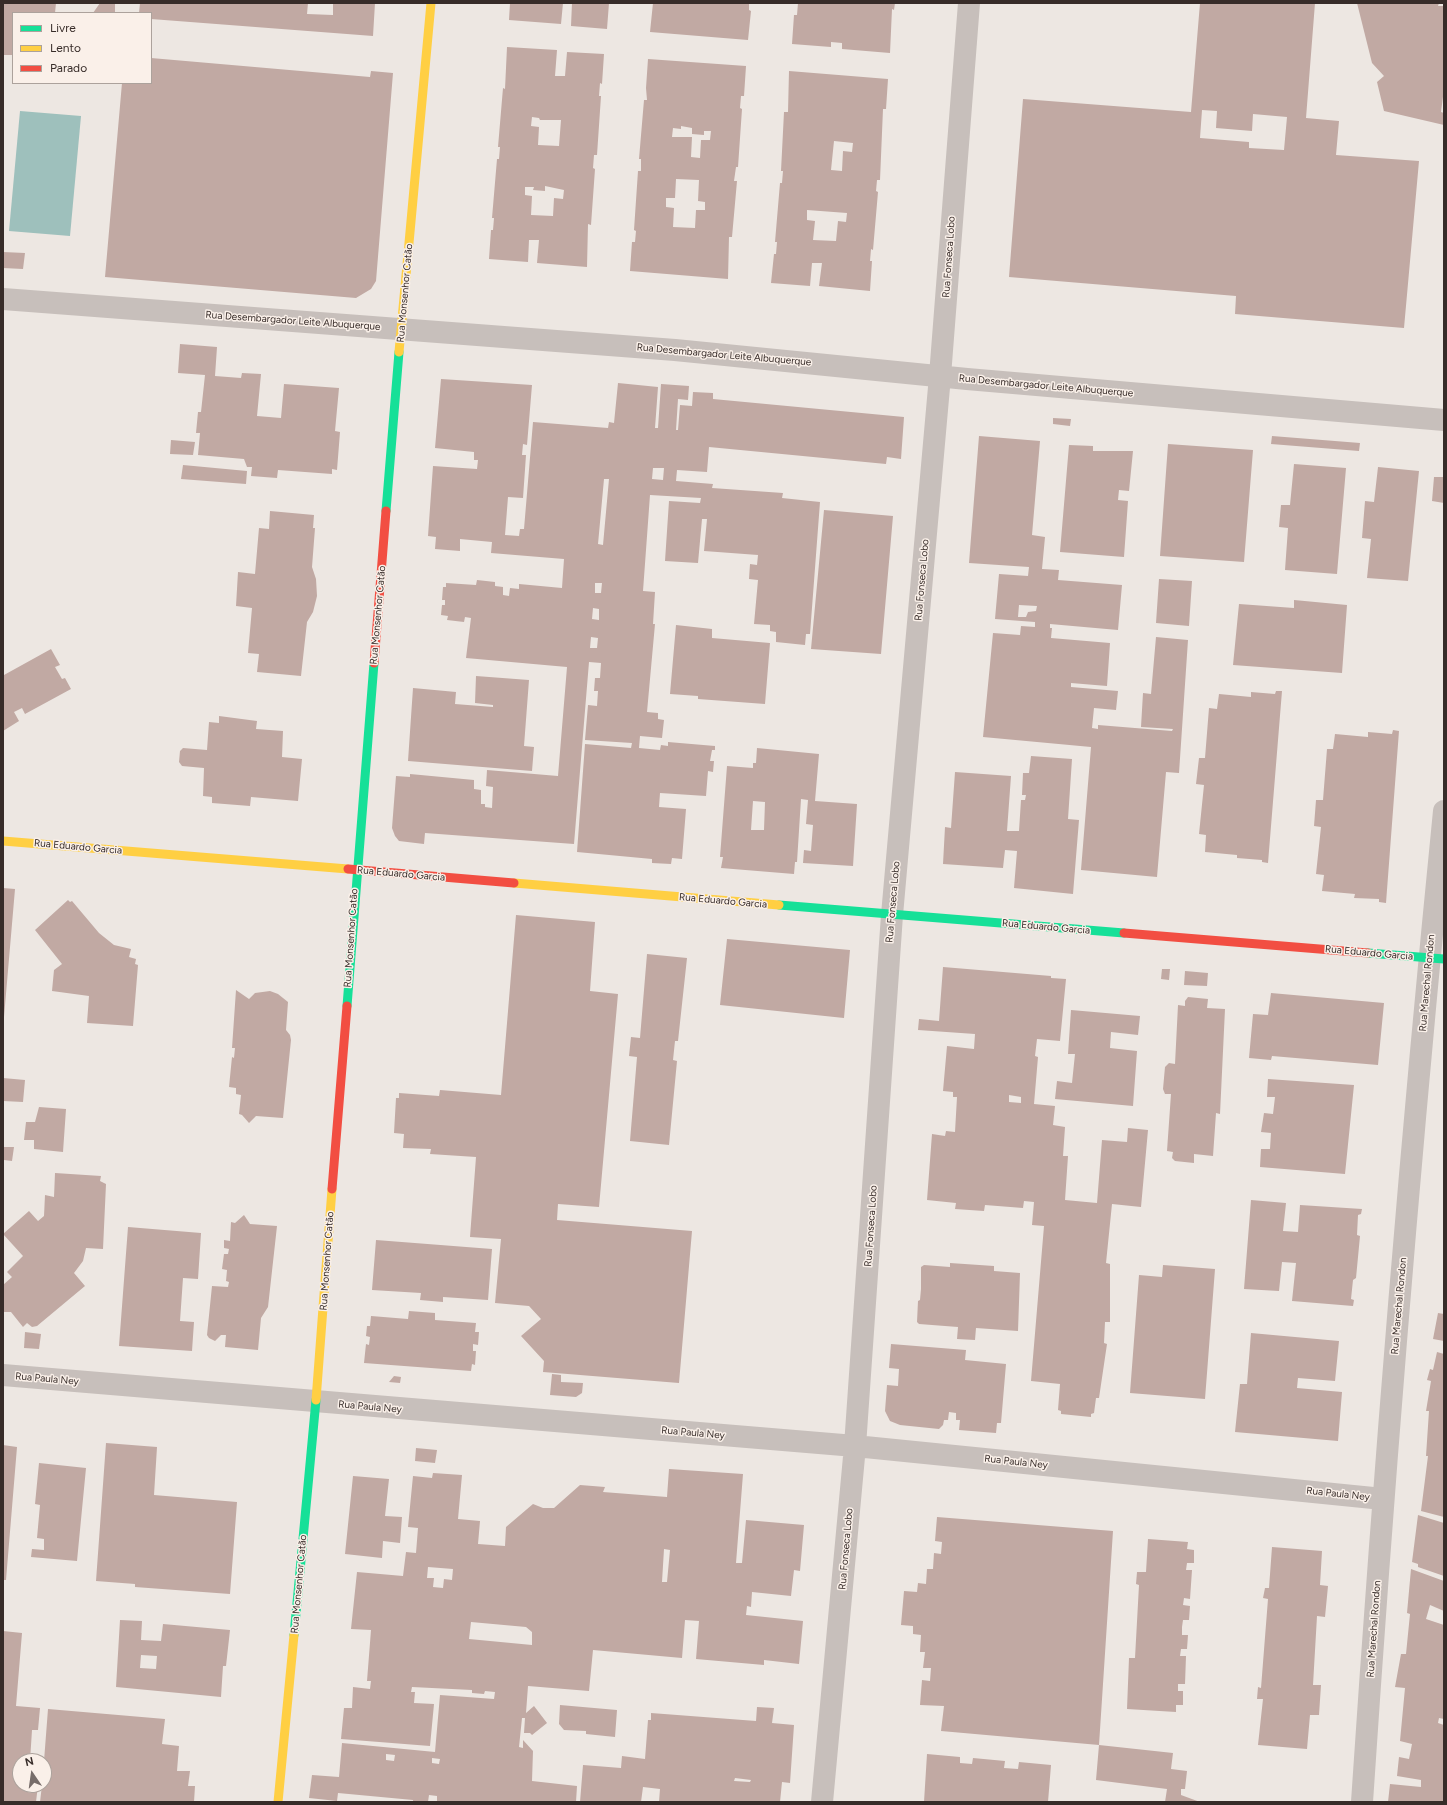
<!DOCTYPE html>
<html>
<head>
<meta charset="utf-8">
<style>
  body { margin:0 }
  #map { position:relative; width:1447px; height:1805px; overflow:hidden; background:#ede7e2; font-family:Figtree,sans-serif }
  canvas { display:block }
  .frame { position:absolute; inset:0; border:4px solid #372c29; pointer-events:none }
  .legend { position:absolute; left:12px; top:12px; width:140px; height:72px; box-sizing:border-box; background:#faf0e9; border:1px solid #aca29c; margin:0; padding:5px 7px; list-style:none; font-size:12px; color:#372c29 }
  .legend li { display:flex; align-items:center; gap:8px; height:20px }
  .legend b { width:20px; border:1px solid #aca29c }
  .north { position:absolute; left:12px; top:1753px; width:40px; height:40px; box-sizing:border-box; background:#faf0e9; border:1px solid #aca29c; border-radius:50%; rotate:347deg; font-size:11px; font-weight:700; line-height:16px; text-align:center; color:#372c29 }
  .north::after { content:''; display:block; margin:auto; width:14px; height:18px; background:#776d6a; clip-path:polygon(50% 0,100% 100%,50% 72%,0 100%) }
</style>
</head>
<body>
<div id="map">
<canvas width="1447" height="1805"></canvas>
<div class="frame"></div>
<ul class="legend">
<li><b style="height:5px;background:#16e098"></b>Livre</li>
<li><b style="height:5px;background:#ffcf43"></b>Lento</li>
<li><b style="height:5px;background:#f24e42"></b>Parado</li>
</ul>
<div class="north">N</div>
</div>
<script>
const c = document.querySelector('canvas').getContext('2d');
c.lineJoin = 'round';
function fill(path, color) { c.fillStyle = color; c.fill(path, 'evenodd'); }
function stroke(path, color, width, dash) { c.strokeStyle = color; c.lineWidth = width; c.lineCap = dash ? 'butt' : 'round'; c.setLineDash(dash || []); c.stroke(path); }
function write(font, color, halo, rows, align = 'center') {
  c.font = font + ' Figtree,sans-serif'; c.lineWidth = 3; c.setLineDash([]); c.textBaseline = 'middle'; c.strokeStyle = halo; c.fillStyle = color; for (const [text, x, y, turn = 0] of rows) {
    c.save(); c.translate(x, y); c.rotate((+turn || 0) * Math.PI / 180); c.textAlign = isNaN(turn) ? turn : align; if (halo) c.strokeText(text, 0, 0); c.fillText(text, 0, 0); c.restore();
  }
}
fill(new Path2D(`
  M20 111 81 116 70 236 9 231Z`), '#9ec0bc');
fill(new Path2D(`
  M3 3H56L55 13H13V55H3Z
  M100 3H115V13H93Z
  M140 3H308L307 14 333 15V3H375L373 36 151 19V13H139Z
  M510 3H563L561 24 509 20Z
  M572 3H609L607 29 571 26Z
  M653 3H749V10L751 11 748 40 650 32Z
  M798 3H895L894 10 892 9 890 53 842 49V43L831 42V47L792 44 794 15H797Z
  M1200 3H1315L1306 118 1339 121 1336 155 1419 161 1404 328 1235 314 1236 296 1009 277 1023 99 1191 112ZM1202 110 1217 111 1216 128 1252 131 1253 114 1287 117 1284 150 1249 148V142L1200 138Z
  M1357 3H1439L1438 6H1444V89L1441 112 1444 113V125L1384 111 1377 82 1384 76 1372 63Z
  M507 47 557 50 555 76H565L567 52 604 54 602 84 600 83 599 96H601L597 155H594L593 168 595 169 591 225 588 224 587 267 537 263 539 240H529L528 262 489 259 491 230H493L494 218H492L497 159H499L500 147H498L503 88 505 89ZM532 117 539 118 540 120H561L559 146 538 145 539 127 531 126ZM545 186 564 190 563 199 554 198 553 216 531 215 532 196 525 195V187H534L533 190 545 191Z
  M151 58 370 77 371 71 393 73 376 281 371 289 356 298 105 277 122 83H151Z
  M648 59 746 66 744 96H741L740 108 742 109 738 167H736L734 181H737L732 237H729L728 279 630 271 632 242H635L636 231 634 230 638 171H641V159H639L644 100H647L646 88ZM681 126 692 128V134L704 135V131H711L710 140H701L700 158 691 157 692 137H672L673 128 681 129ZM676 179 699 180 698 201 705 202V210H696L695 228 673 227 674 208 666 207V198H675Z
  M789 71 888 79 886 109H883L880 180H877L876 191 878 192 873 250 871 249 870 261H872L870 291 819 286 822 263H812L810 286 771 283 774 254H776L777 242H775L780 183H782L783 171H781L784 112H788ZM834 141 853 143 852 152 843 151 842 171 831 170ZM807 210 847 213 846 222 838 221 836 241 813 240 815 221 807 220Z
  M3 252 25 253 23 269 3 268Z
  M180 344 217 347 215 376 241 378 242 373 261 374 257 416 281 418 284 384 339 388 335 431 340 432 337 470 332 469V474L278 470 277 478 251 476 252 467H247L244 459 198 455 200 433H196L198 412H201L205 375 178 373Z
  M441 379 532 385 527 445 523 444 522 455H526L523 498 508 497 505 535 519 536 520 529H524L533 422 608 428 609 422 614 423 618 383 658 387 655 428H658L661 384 689 386 688 400 678 399 676 430H678L680 405 692 406 693 392 713 393V399L904 417 901 459 887 457 886 464 709 447 707 472 677 470 676 481 713 484 712 488 783 493 782 498 820 502 810 634H806L805 645 776 642V632L770 631V625L754 624 758 580 749 579 750 564 757 565 758 555 704 551 707 519H702L698 563 665 561 669 501 700 503 701 498 650 495 643 591 655 592 653 624H655L647 712 658 713V719L664 720 662 738 640 736 639 748 660 750 661 745 668 746V742L715 746V750H712L710 761H714L713 772 708 771 706 796 660 793 659 807 686 809 682 859 672 858 671 864 652 863V859L577 852 585 744 631 748 632 743 585 740 588 705 597 706 598 691H594L595 678H600L601 663 589 662 574 844 425 833 424 844 399 841 395 836 392 828 396 776 410 777V774L474 780V789L481 790V804H485V807L492 808 493 787 486 786 487 770 558 776 567 667 466 658 471 618 465 617 464 622 447 620 448 616 441 615 442 605H445V600H442L443 587H446V583L476 585 477 580 495 582V586L503 587V595L509 596 510 588 519 589V584L562 588 564 559 491 553 492 542 460 539V551L435 549 436 537 428 536 433 466 477 469 478 460H474V452L435 448ZM653 468H664L663 480 652 479ZM604 479H609L603 545 598 544ZM595 583H602L601 593H595ZM593 608 599 609V620L592 619ZM591 637 598 638 597 648H590Z
  M1053 418 1071 419 1070 426 1053 424Z
  M979 436 1040 441 1032 535 1045 537 1042 569 1059 570 1058 580 1122 585 1118 630 1050 624V628H1052L1051 638 1110 643 1107 686 1071 683V687L1118 691 1116 710 1094 708 1092 728 1098 729V725L1172 731 1173 729 1141 727 1143 693 1151 694 1156 637 1188 640 1179 773 1166 772 1157 877 1081 870 1091 747 983 737 993 633 1020 635 1021 626 1035 627V622L995 619 999 574 1028 576 1029 567 969 563ZM1019 605 1037 606 1036 611 1028 612 1026 617H1018Z
  M1272 436 1360 443 1359 451 1271 444Z
  M171 440 195 442 193 455 170 454Z
  M1168 444 1253 450 1244 562 1160 556Z
  M1069 445 1093 446V451H1133L1129 491 1119 490 1118 500 1128 501 1124 557 1060 552Z
  M1294 464 1346 468 1337 574 1285 570 1288 528 1279 527 1281 505H1290Z
  M183 465 247 471 246 484 181 479Z
  M1378 467 1419 471 1408 581 1367 578 1371 539 1362 538 1365 501 1374 502Z
  M1434 477H1444V503L1432 501Z
  M824 510 893 516 881 654 811 649Z
  M270 511 314 515 313 528H315L312 567 316 579 317 596 313 612 307 622 301 676 257 672 259 654 248 653 252 608 236 606 238 572 255 574 259 528 269 529Z
  M1159 579 1192 581 1189 626 1156 623Z
  M1294 600 1347 605 1342 673 1233 665 1239 604 1294 608Z
  M676 625 712 629V638L770 643 765 704 698 699V696L670 694Z
  M51 649 60 665 55 667 62 679 65 678 71 689 25 714 22 708 14 712 19 721 3 731V673L4 675Z
  M476 676 529 680 524 746 534 747 532 771 408 761 413 688 456 692 455 704 493 707V705L475 703Z
  M1276 691H1282L1268 863 1262 862V860L1237 858V855L1205 852 1206 835 1199 834 1204 785 1196 784 1199 758H1205L1209 708 1217 709 1219 694 1251 697V692L1275 694Z
  M219 716 257 721 256 729 283 731 282 757 302 759 298 801 251 797 250 806 212 803V797L203 796 204 768 182 766 179 762 180 751 183 748 207 750 209 722 219 723Z
  M1393 730 1399 731 1386 903 1379 902V899L1354 898 1355 894 1322 891 1324 875 1316 874 1321 827 1314 826 1316 800H1323L1327 749H1333L1335 734 1368 737V732L1392 734Z
  M757 748 819 754 815 801 857 804 853 866 803 863 804 850 811 851 813 825 806 824 808 800 801 799 797 862H795L794 874 721 868 723 857H720L727 766 753 768V763H756ZM753 801 765 802 764 830H751Z
  M1031 756 1072 759 1068 819 1079 820 1073 894 1014 888 1017 851 1005 850 1003 868 943 864 945 827 951 828 955 772 1011 776 1007 831H1019L1021 800H1025L1026 795H1022L1023 773H1029Z
  M3 888 15 889 4 1017H3Z
  M68 900 70 902 72 901 99 933 114 945 131 949 129 957 136 959 135 964 138 965 133 1026 87 1023 89 996 52 991 54 970 62 964 35 930Z
  M516 915 595 922 590 991 618 994 599 1207 558 1204 557 1220 692 1231 679 1383 543 1372 544 1361 521 1336 541 1319 529 1306 495 1303 501 1239 470 1237 476 1157 430 1154 431 1149 403 1148 404 1134 394 1133 396 1098H399V1093L439 1096 440 1090 501 1095Z
  M727 939 850 950 844 1018 720 1005Z
  M647 954 687 958 678 1041H675L673 1060 677 1061 669 1145 630 1141 637 1057 629 1056 631 1037 640 1038Z
  M943 967 1051 976V978L1066 979 1060 1041 1037 1039 1035 1056 1038 1057 1034 1104 1055 1106 1053 1125 1065 1127 1063 1156H1068L1065 1200 1097 1203 1102 1140 1127 1142 1128 1128 1148 1130 1141 1207 1112 1204 1106 1263 1110 1264V1322H1105L1104 1343 1107 1344 1099 1398H1096L1094 1413 1091 1414V1417L1061 1414V1411L1058 1410 1060 1384 1031 1381 1044 1226 1032 1225 1034 1202 1024 1201 1023 1208 985 1205 984 1211 955 1209 956 1203 927 1200 932 1134 945 1136 946 1131 955 1132 957 1097H953V1092L943 1091 947 1046 974 1049 975 1034 918 1030 919 1019 939 1021ZM1009 1095 1021 1097V1103L1009 1102Z
  M1162 969H1170L1169 980 1161 979Z
  M1185 971 1208 973 1207 986 1184 985Z
  M236 990 249 999 255 993 270 991 278 994 288 1002 286 1030 290 1035 291 1040 283 1118 256 1116 249 1123 242 1115 239 1114 241 1095 236 1094V1088L229 1087 232 1057 234 1058 235 1048H232Z
  M1271 993 1384 1003 1378 1065 1272 1056 1271 1060 1249 1058 1253 1014 1268 1015Z
  M1188 997 1208 999 1207 1008 1225 1009 1220 1114 1216 1113 1213 1156 1194 1154V1163L1175 1161 1172 1158 1173 1152 1167 1151 1171 1094H1165L1163 1089 1165 1067 1169 1063 1175 1064 1178 1005 1185 1006V1001Z
  M1071 1010 1140 1016 1138 1035 1111 1032 1110 1048 1137 1051 1133 1106 1055 1099 1057 1081 1072 1083 1075 1054H1068Z
  M3 1078 25 1080 23 1102 3 1101Z
  M1268 1079 1354 1085 1345 1174 1260 1167 1261 1149H1270L1271 1133 1261 1132 1264 1113 1273 1114 1275 1097H1267Z
  M39 1107 66 1109 63 1152 34 1149V1140H24L26 1122H35Z
  M3 1147H14L12 1161 4 1160V1164Z
  M55 1173 101 1176 100 1181 106 1184 103 1249 86 1248 83 1261 74 1273 85 1286 37 1326 32 1327 27 1323 23 1327 11 1312H3V1285L12 1277 7 1272 23 1256 3 1234 29 1211 38 1221 44 1216 45 1195 54 1197Z
  M1251 1200 1286 1203 1283 1231 1298 1232 1300 1205 1362 1209 1361 1214 1358 1215 1357 1235 1360 1236 1356 1278 1353 1280 1351 1299 1354 1300 1353 1306 1292 1301 1296 1263 1282 1262 1279 1291 1244 1289Z
  M244 1215 250 1224 277 1226 268 1307 261 1318 258 1350 225 1347 226 1335H221L215 1341 209 1338 207 1335 212 1286 228 1287 229 1282 226 1281 227 1270 222 1269 224 1254H228L229 1249 224 1248V1240L230 1241 231 1222 235 1223Z
  M128 1227 201 1233 198 1279 183 1278 180 1321 194 1322 192 1351 119 1346Z
  M376 1240 492 1249 488 1300 443 1297V1302L420 1300 421 1293 372 1290Z
  M950 1263 994 1266V1271L1020 1273 1018 1331 976 1328 975 1340 957 1339 958 1327 919 1324 917 1322 918 1301 920 1300 921 1289V1267L924 1265 950 1267Z
  M1163 1265 1215 1269 1205 1399 1130 1393 1139 1275 1162 1277Z
  M409 1311 435 1313V1320L476 1323 475 1332H479L478 1345 473 1344V1351H476L475 1365 472 1364 471 1371 364 1363 366 1344 369 1345 370 1337 366 1336 367 1326H370L371 1316 408 1319Z
  M1438 1313 1444 1314V1341L1433 1339Z
  M25 1332 41 1334 39 1349 24 1348Z
  M1251 1333 1339 1341 1335 1381 1298 1378 1297 1388 1342 1392 1338 1441 1235 1432 1240 1384H1247Z
  M891 1344 966 1350 965 1360 1006 1364 1001 1423H997L996 1433 959 1430 960 1420H956V1413L949 1412 948 1420H944L943 1425 939 1429 900 1425 890 1421 885 1411 887 1385 898 1386 899 1369 889 1368Z
  M1437 1352 1444 1354V1517L1421 1511 1428 1456H1426L1429 1411H1426L1431 1381 1427 1380 1430 1369 1433 1370Z
  M552 1374 561 1375V1382L583 1383 582 1393 576 1397 550 1395Z
  M394 1376 401 1377 400 1383 389 1382Z
  M106 1443 157 1447 154 1495 237 1502 230 1594 135 1587V1584L96 1581Z
  M3 1445 17 1447 6 1580H3Z
  M416 1448 437 1450 435 1463 415 1461Z
  M39 1463 86 1468 77 1561 31 1557 32 1549 44 1550V1539L37 1538 40 1505 35 1504Z
  M669 1469 743 1474 736 1563H742L746 1520 804 1525 800 1571 794 1570 791 1596 752 1592 751 1607 747 1606 746 1615 803 1621 799 1664 764 1660V1665L696 1659 699 1621 685 1620 682 1658 593 1650 589 1691 528 1686 526 1713 534 1706 547 1723 532 1735 530 1733H524L525 1718H522L519 1747 523 1748V1740L533 1751 532 1781 577 1786 576 1802H437V1796L429 1795 428 1802H413V1800L338 1793 337 1801 309 1798 312 1775 339 1777 342 1743 435 1752 440 1695 494 1699 495 1692 485 1691 484 1694 472 1693V1690L412 1687 411 1692H415L414 1703 434 1704 430 1746 341 1739 344 1708H352L353 1687 370 1689 371 1681H367L371 1630 351 1629 357 1572 403 1576 406 1552 416 1553 418 1528 408 1527 413 1476 432 1478 433 1473 462 1475 458 1519 480 1521 478 1544 505 1546 506 1527 533 1504 543 1508H554L580 1485 605 1487 603 1492 667 1497ZM664 1549 670 1550 667 1582H662ZM428 1567 453 1569 452 1580 444 1579 443 1588 433 1587 434 1578H427ZM471 1622 526 1627 532 1632V1645L469 1639ZM386 1754 395 1755 394 1761 386 1760ZM432 1758 440 1759 439 1764 432 1763Z
  M353 1476 389 1479 385 1516 402 1517 400 1543 383 1541 382 1558 345 1554Z
  M1418 1515 1444 1523V1576L1418 1567V1564L1412 1562Z
  M937 1517 1113 1531 1099 1745 941 1731 944 1706 920 1705 922 1680 930 1681 931 1668H923L925 1652H920L921 1635 913 1634V1626L901 1625 904 1591 917 1592 918 1583 926 1584 927 1569H933L934 1553 941 1554 942 1542 935 1541Z
  M1148 1539 1188 1542 1187 1549 1194 1550V1563H1187L1186 1570H1192L1190 1599 1184 1598 1183 1605 1190 1606 1189 1620H1183L1182 1627V1635H1188L1187 1649H1181L1180 1656H1186L1185 1684H1178V1691H1183V1705H1176V1712L1127 1709 1129 1658H1135L1139 1585 1136 1584 1137 1572H1146Z
  M1272 1547 1322 1551 1320 1585 1328 1586 1325 1617 1317 1616 1313 1685H1321L1319 1715H1310L1307 1749 1258 1745 1263 1699H1257L1258 1687 1261 1688 1268 1599 1263 1598 1265 1588H1269Z
  M1411 1569 1444 1581V1611L1430 1605 1426 1619 1444 1625V1719L1439 1718 1438 1723 1444 1725V1802H1388L1390 1784 1421 1787V1780L1397 1776 1399 1757 1409 1759 1412 1744 1400 1741 1405 1688 1395 1687 1401 1654H1406L1410 1614 1407 1613Z
  M120 1620 142 1621 141 1640 161 1641 163 1624 230 1630 226 1666H223L221 1697 116 1687ZM141 1655 157 1656 156 1669 140 1668Z
  M3 1631 22 1633 16 1706 40 1708 38 1730H32L30 1761H20V1785H38L36 1802H3Z
  M560 1705 617 1710 615 1737 586 1734V1731L564 1730 559 1724Z
  M757 1707 774 1708 772 1723 794 1725 790 1783 782 1782 780 1802H659L660 1789 643 1787 641 1802H580L583 1765 621 1768 622 1756 645 1759 648 1720H651V1713L756 1721ZM735 1778 751 1780 750 1782 734 1781Z
  M48 1709 165 1719 162 1744 179 1746 177 1771H190L188 1786H195L194 1802H40L42 1785H44V1761Z
  M1099 1745 1173 1753 1171 1769 1187 1771 1185 1789H1181V1795L1200 1802H1165L1167 1789 1096 1780Z
  M927 1754 960 1757V1763L972 1764 973 1758 1005 1761 1004 1768 1018 1769 1019 1762 1051 1765 1048 1802H924Z`), '#c1a9a3');
stroke(new Path2D(`
  M3 299 675 350 967 379 1444 420
  M3 1375 855 1446 1383 1499
  M822 1802 855 1446 892 915 940 376 969 3
  M1362 1802C1384 1471 1411 1141 1444 811`), '#c7bfbb', 22);
stroke(new Path2D(`
  M386 511 399 352
  M779 905 1124 933
  M1368 953 1444 959
  M347 1006 374 663
  M294 1635 316 1400`), '#16e098', 9);
stroke(new Path2D(`
  M399 352 431 3
  M3 841 348 869
  M514 883 779 905
  M316 1400 332 1189
  M278 1802 294 1635`), '#ffcf43', 9);
stroke(new Path2D(`
  M374 663 386 511
  M348 869 514 883
  M1124 933 1368 953
  M332 1189 347 1006`), '#f24e42', 9);
write('10px', '#372c29', '#faf0e9', [
  ["Rua Fonseca Lobo",949,257,-86],
  ["Rua Monsenhor Catão",405,293,-85],
  ["Rua Desembargador Leite Albuquerque",293,321,4],
  ["Rua Desembargador Leite Albuquerque",724,355,5],
  ["Rua Desembargador Leite Albuquerque",1046,386,5],
  ["Rua Fonseca Lobo",922,580,-85],
  ["Rua Monsenhor Catão",378,615,-85],
  ["Rua Eduardo Garcia",78,847,5],
  ["Rua Eduardo Garcia",401,874,5],
  ["Rua Eduardo Garcia",723,901,5],
  ["Rua Fonseca Lobo",893,902,-85],
  ["Rua Eduardo Garcia",1046,927,5],
  ["Rua Monsenhor Catão",351,938,-86],
  ["Rua Eduardo Garcia",1369,953,5],
  ["Rua Marechal Rondon",1427,983,-85],
  ["Rua Fonseca Lobo",871,1226,-86],
  ["Rua Monsenhor Catão",327,1261,-86],
  ["Rua Marechal Rondon",1399,1306,-85],
  ["Rua Paula Ney",47,1379,5],
  ["Rua Paula Ney",370,1407,5],
  ["Rua Paula Ney",693,1433,5],
  ["Rua Paula Ney",1016,1462,6],
  ["Rua Paula Ney",1338,1494,6],
  ["Rua Fonseca Lobo",846,1549,-85],
  ["Rua Monsenhor Catão",299,1584,-85],
  ["Rua Marechal Rondon",1374,1629,-86]
]);
</script>
</body>
</html>
